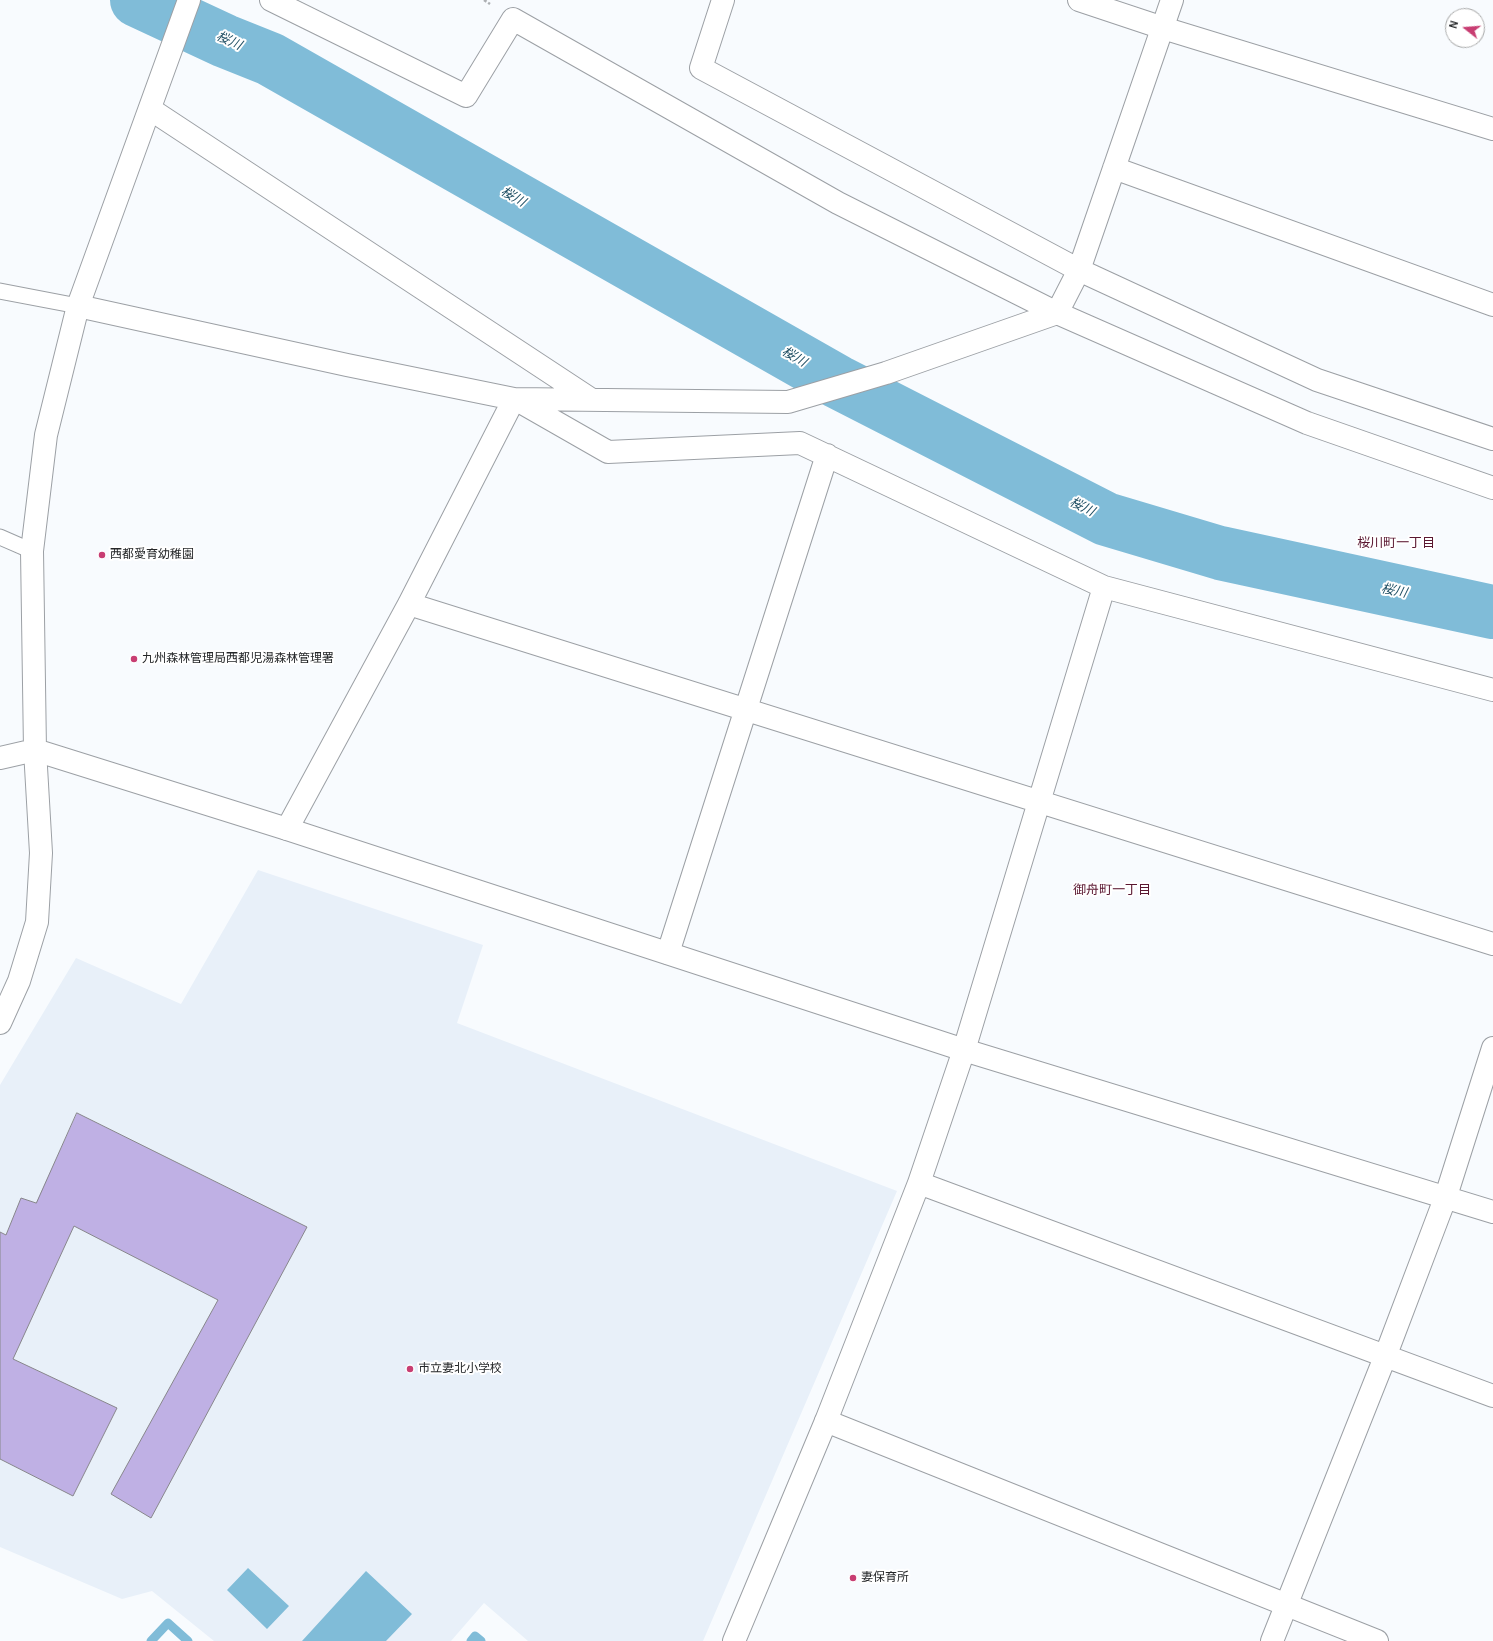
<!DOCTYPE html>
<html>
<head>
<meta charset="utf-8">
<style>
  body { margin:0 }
  #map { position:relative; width:1493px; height:1641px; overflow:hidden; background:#f8fbfe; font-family:Karla,sans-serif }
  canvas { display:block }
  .north { position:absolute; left:1445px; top:8px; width:40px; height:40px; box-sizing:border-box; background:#fff; border:1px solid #a8a9a9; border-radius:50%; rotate:287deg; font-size:11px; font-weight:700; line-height:16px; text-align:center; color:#252729 }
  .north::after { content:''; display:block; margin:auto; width:14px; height:18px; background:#c83d72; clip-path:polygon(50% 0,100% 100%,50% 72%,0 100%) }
</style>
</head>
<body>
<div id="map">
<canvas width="1493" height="1641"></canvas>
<div class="north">N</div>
</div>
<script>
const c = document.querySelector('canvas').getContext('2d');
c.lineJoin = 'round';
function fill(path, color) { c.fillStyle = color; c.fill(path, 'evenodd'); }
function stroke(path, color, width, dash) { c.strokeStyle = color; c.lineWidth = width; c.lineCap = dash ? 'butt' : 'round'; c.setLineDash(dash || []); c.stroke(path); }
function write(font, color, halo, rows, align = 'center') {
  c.font = font + ' Karla,"Noto Sans JP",sans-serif'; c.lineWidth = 4; c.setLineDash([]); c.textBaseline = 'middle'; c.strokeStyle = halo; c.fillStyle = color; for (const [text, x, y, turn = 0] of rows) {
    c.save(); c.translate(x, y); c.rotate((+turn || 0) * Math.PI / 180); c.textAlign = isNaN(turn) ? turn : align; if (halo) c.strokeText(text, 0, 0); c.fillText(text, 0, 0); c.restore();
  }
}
fill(new Path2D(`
  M258 870 483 945 457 1023 897 1191 703 1641H528L484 1603 451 1641H214L152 1591 122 1599 0 1547V1085L76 958 181 1004Z`), '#e8f0f9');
fill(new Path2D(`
  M248 1568 289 1606 267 1629 227 1590Z
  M366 1571 412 1614 386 1641H302Z`), '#80bcd8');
stroke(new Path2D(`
  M151 1641 168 1623 188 1641
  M471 1641 475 1636 481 1641`), '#80bcd8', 9);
stroke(new Path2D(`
  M137 0 225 41 270 59 838 382 1106 519 1220 553 1493 612`), '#80bcd8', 54);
const building = new Path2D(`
  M77 1113 307 1227 151 1518 111 1494 218 1300 74 1226 13 1359 117 1408 73 1496 0 1459V1232L6 1235 21 1198 36 1203Z`);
fill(building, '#bfb0e4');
stroke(building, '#88878c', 1);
const lane = new Path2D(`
  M0 291 78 306
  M0 537 32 551`);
const street = new Path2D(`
  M271 0 466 96 513 19 838 203 1057 313 1307 423 1493 488
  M723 0 701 68 1079 270 1317 380 1493 439
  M150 109 592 400
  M1114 168 1493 305
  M78 306 347 365 514 399 788 402 886 373 1057 313 1079 270 1172 0
  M517 400 608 452 800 443 1104 587 1493 690
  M409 604 1493 944
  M287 829 409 604 514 399
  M668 953 827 455
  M0 1023 19 981 37 922 41 853 35 750
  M919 1183 1493 1396
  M734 1641 826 1421 919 1183 964 1050 1104 587
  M1272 1641 1385 1357 1446 1196 1493 1048`);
const secondary = new Path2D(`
  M1079 0 1163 28 1493 129
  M35 750 32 551 46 435 78 306 189 0
  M0 758 35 750 287 829 964 1050 1493 1212
  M826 1421 1377 1641`);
stroke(lane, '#9ca0a5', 17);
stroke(street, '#9ca0a5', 24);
stroke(secondary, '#9ca0a5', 24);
stroke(new Path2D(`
  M484 0 490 4`), '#adb0b3', 2.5, [3, 2]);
stroke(lane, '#fff', 15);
stroke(street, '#fff', 22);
stroke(secondary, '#fff', 22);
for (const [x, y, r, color] of [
  [102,555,4,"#c83d72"],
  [134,659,4,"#c83d72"],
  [410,1369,4,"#c83d72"],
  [853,1578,4,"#c83d72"]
]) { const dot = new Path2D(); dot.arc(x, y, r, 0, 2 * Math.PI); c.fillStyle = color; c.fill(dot); stroke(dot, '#fff', 1.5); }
write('12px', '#252729', '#fff', [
  ["西都愛育幼稚園",110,555],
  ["九州森林管理局西都児湯森林管理署",142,659],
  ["市立妻北小学校",418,1369],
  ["妻保育所",861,1578]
], 'left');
write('italic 13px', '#215065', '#fff', [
  ["桜川",229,41,24],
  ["桜川",513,197,30],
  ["桜川",794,357,30],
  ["桜川",1082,507,27],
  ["桜川",1394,591,12]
]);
write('13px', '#5a1730', '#fff', [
  ["桜川町一丁目",1396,543],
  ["御舟町一丁目",1112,890]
]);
</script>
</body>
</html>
